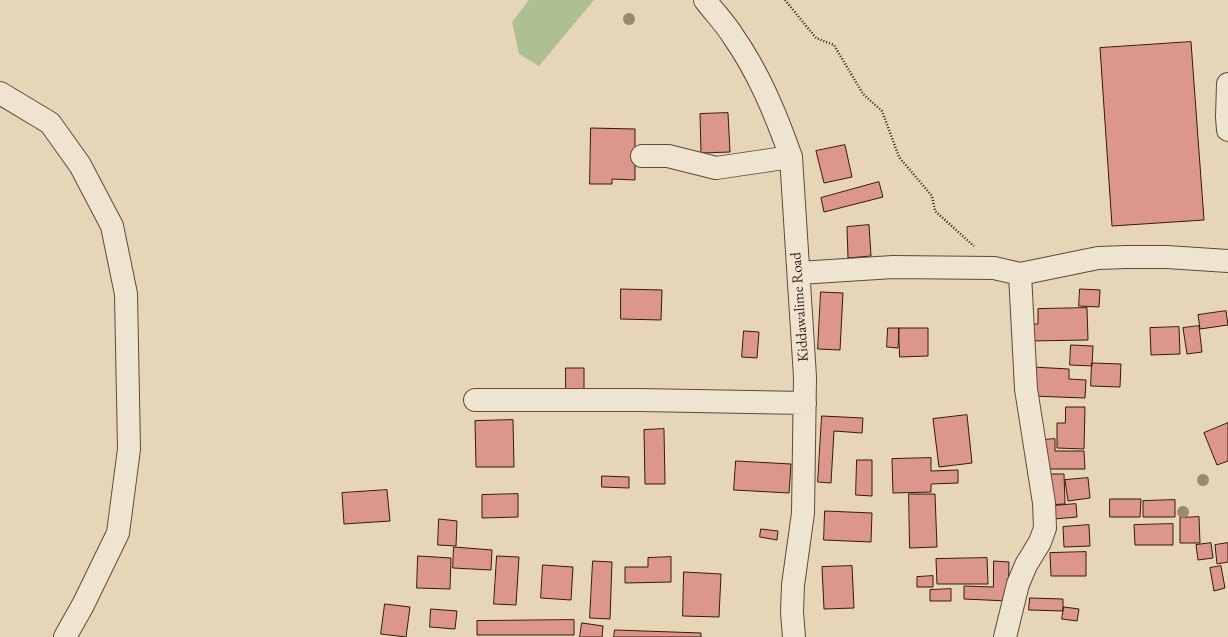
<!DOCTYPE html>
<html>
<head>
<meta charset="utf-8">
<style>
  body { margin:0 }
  canvas { display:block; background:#e6d6b7 }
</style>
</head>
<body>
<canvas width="1228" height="637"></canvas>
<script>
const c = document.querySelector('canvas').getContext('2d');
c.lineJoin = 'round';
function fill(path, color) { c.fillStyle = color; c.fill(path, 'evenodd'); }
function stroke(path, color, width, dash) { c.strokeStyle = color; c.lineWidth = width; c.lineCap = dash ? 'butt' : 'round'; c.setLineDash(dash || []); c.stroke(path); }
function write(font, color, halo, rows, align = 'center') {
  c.font = font + ' "EB Garamond",serif'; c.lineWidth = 3; c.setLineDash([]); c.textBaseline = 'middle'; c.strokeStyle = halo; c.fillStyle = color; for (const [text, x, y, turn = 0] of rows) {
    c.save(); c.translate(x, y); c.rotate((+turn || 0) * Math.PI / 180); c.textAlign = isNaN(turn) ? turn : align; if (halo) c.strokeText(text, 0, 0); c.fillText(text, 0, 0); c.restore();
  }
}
fill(new Path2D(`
  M529 0H594L539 66 519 54 512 22Z`), '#aebf93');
const building = new Path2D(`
  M1191 42 1204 220 1112 226 1100 48Z
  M728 113 730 152 701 153 700 114Z
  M591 128 635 129V180L612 179V184H590Z
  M845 145 852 177 824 183 816 151Z
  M879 182 883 197 824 212 821 198Z
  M869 225 871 256 848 258 847 227Z
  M621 289 662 290 661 320 621 319Z
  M1080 289 1100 290 1099 307 1079 306Z
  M821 292 843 293 840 350 818 349Z
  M1087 308 1088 340 1028 341V324H1038V309Z
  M1226 311 1228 325 1200 329 1198 315Z
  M1199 326 1202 352 1187 354 1183 328Z
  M1179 327 1180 354 1151 355 1150 328Z
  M888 328H899L898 348 887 347Z
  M899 328H928V356L900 357Z
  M744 331 759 332 757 358 742 357Z
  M1071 345 1093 346 1092 366 1070 365Z
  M1092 363 1121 364 1120 387 1091 386Z
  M1032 367 1069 369V379L1086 380 1085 398 1031 396Z
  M566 368H584V396H566Z
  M1066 407H1085L1084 449 1057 448V423H1065Z
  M967 415 972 463 939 467 933 419Z
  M822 416 863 418 862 433 834 431 831 483 818 482Z
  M513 420 514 467H476L475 421Z
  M1228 423V461L1217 465 1204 433Z
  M664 429 665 484H645L644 430Z
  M1055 439V451H1084L1085 469H1043V440Z
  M931 458V471L958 470V483L931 484V492L893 493 892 459Z
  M857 460H872V496L856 495Z
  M736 461 791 464 789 493 734 490Z
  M1044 474H1064L1065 504 1045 505Z
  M602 476 629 477V488L602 487Z
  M1088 478 1090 498 1068 501 1065 480Z
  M387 490 390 521 344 524 342 493Z
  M518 494V517L482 518V495Z
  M909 494H935L937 547 910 548Z
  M1110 499H1141L1140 517H1110Z
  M1175 500V517H1143V501Z
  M1076 504 1077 517 1054 519 1053 506Z
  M825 511 872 513 871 542 824 540Z
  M1199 517 1200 543H1180V518Z
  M439 519 457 521 456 546 438 545Z
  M1173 524V545H1135L1134 525Z
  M1089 525 1090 546 1064 547 1063 527Z
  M761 529 778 531 777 540 760 537Z
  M1211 543 1213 558 1198 560 1196 545Z
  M1228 543V562L1217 564 1215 545Z
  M454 547 492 550 491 570 453 568Z
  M1086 552V576H1051L1050 553Z
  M418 556 451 558 450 589 417 588Z
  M497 556 519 557 516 605 494 604Z
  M671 557V582L625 583V567H648V558Z
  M987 558 988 584H937L936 559Z
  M593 561 612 562 610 619 590 618Z
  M994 561 1009 562 1008 601 964 599V586L993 587Z
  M543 565 573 567 571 600 541 598Z
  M852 566 854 608 824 609 822 567Z
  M1221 566 1225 588 1214 591 1210 568Z
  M684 572 721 574 719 617 683 616Z
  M933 576V587H917V577Z
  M951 589V601H930V590Z
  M1030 598 1063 599V611L1029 610Z
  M385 604 410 607 406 637 381 634Z
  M1064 607 1079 609 1077 621 1062 619Z
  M431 609 457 611 455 629 430 627Z
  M574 620V635H477V621Z
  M582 623 603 626 602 637H580Z
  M615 630 701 633V637H614Z`);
fill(building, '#dc968b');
stroke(building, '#341a0b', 1);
const minor = new Path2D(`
  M705 0C714 12 725 23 733 36 759 73 776 115 791 157L805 377 803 513 793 585 792 612 794 637
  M1228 84 1227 117 1228 130
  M0 93 50 123 80 165 112 226 126 294 129 449 118 533 83 605 65 637
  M642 156H668L716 168 791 157
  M799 273 893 267 994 268 1020 274 1098 258 1126 257H1167L1228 261
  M475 400H640L805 403
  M1005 637 1018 584 1026 565 1040 542 1045 528 1044 503 1026 389 1020 274`);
stroke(minor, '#604936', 24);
stroke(new Path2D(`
  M785 0 816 38 834 45 863 94 882 111 899 157 932 196 935 211 974 246`), '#341a0b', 2.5, [1, 2]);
stroke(minor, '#efe4d0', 22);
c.fillStyle = '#988a6f';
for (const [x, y] of [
  [629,19],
  [1203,480],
  [1183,512]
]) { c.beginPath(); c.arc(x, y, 6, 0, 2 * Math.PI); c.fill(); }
write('15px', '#341a0b', '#efe4d0', [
  ["Kiddawalime Road",800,307,-94]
]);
</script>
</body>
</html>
